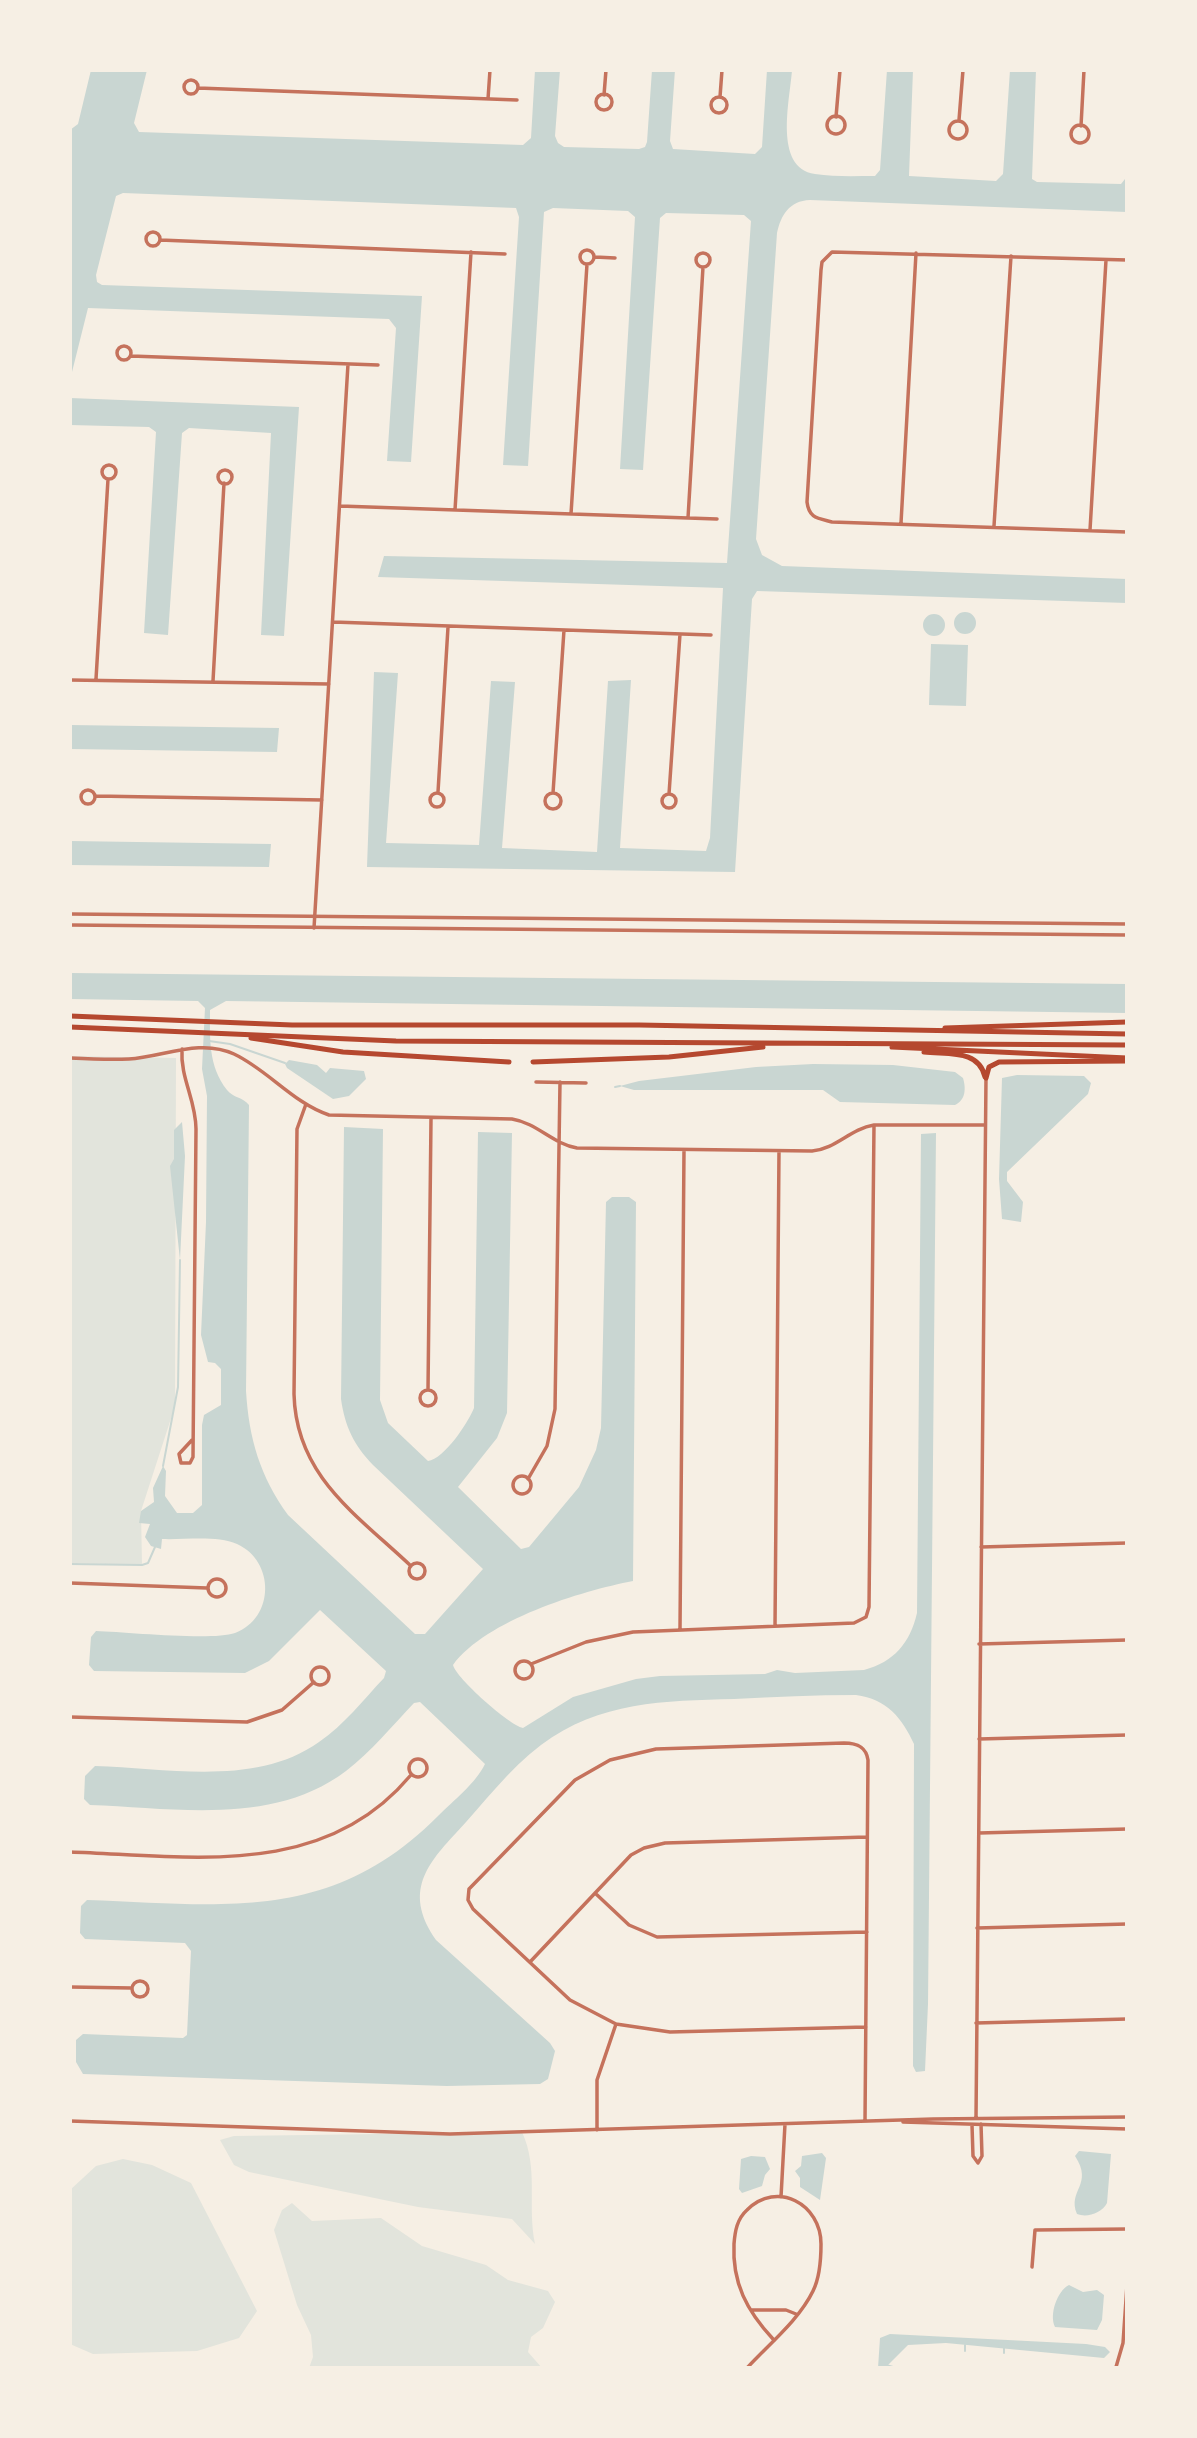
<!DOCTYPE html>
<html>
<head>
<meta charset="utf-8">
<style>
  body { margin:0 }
  #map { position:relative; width:1197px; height:2438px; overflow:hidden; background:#f6efe4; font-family:"Noto Sans",sans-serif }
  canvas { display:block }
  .frame { position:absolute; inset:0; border:72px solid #f6efe4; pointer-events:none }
</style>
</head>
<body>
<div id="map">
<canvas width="1197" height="2438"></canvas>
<div class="frame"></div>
</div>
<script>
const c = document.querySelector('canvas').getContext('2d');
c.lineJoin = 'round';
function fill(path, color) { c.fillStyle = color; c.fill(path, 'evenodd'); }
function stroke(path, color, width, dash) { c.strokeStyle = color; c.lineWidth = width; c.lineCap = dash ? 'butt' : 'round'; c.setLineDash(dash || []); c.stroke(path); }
fill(new Path2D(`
  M70 1056 176 1058 175 1406 141 1511 142 1565 70 1563Z
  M522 2132C539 2169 527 2205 535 2244L512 2219 418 2207 249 2172 234 2165 220 2140 234 2136Z
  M123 2159 152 2165 191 2183 257 2311 239 2338 197 2351 93 2354 70 2344V2190L96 2166Z
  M292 2203 312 2221 381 2218 422 2246 486 2265 508 2280 548 2291 555 2302 543 2328 531 2337 528 2352 542 2368H309L313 2357 311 2335 297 2305 274 2230 282 2210Z`), '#e2e4dc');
fill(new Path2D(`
  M91 70H147L134 123 139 132 523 145 531 138 535 70H560L555 136 558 143 564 147 639 149 645 147 647 142 652 70H675L670 141 673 149 755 154 762 147 767 70H792C790 100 773 168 815 174 834 177 855 176 875 176L880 170 887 70H913L909 176 996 181 1003 174 1010 70H1036L1032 179 1037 182 1121 184 1125 179 1127 145V212L810 200C789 201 781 215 777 233L756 539 762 555 782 566 1127 579V603L757 591 752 599 735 872 367 867 374 672 398 673 386 843 479 845 491 681 515 682 502 848 597 852 608 681 631 680 620 848 706 851 710 838 723 588 378 577 384 556 727 563 751 221 744 215 666 213 660 218 643 470 620 469 635 217 628 211 553 208 544 212 528 466 503 465 519 217 516 208 123 193 116 196 96 275 97 282 102 285 422 296 411 462 387 461 396 328 389 319 88 308 70 380V130L78 124Z
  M70 398 299 407 284 636 261 635 271 433 189 428 182 433 168 635 144 633 156 432 149 427 70 425Z
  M954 623a11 11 0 1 1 22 0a11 11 0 1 1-22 0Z
  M923 625a11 11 0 1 1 22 0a11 11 0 1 1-22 0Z
  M931 644 968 645 966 706 929 705Z
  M70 725 279 728 277 752 70 749Z
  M70 841 271 844 269 867 70 865Z
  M70 973 1127 984V1013L226 1001 210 1010C210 1038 208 1066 227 1090 233 1098 243 1097 249 1105L246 1391C249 1439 260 1476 288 1515L415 1634H425L483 1569 373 1465C354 1445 345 1427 341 1399L344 1127 383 1129 380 1400 388 1423 428 1461C444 1459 468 1423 474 1408L478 1132 512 1133 507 1413 497 1438 458 1487 521 1549 529 1547 579 1487 596 1450 601 1428 606 1202 612 1197H629L636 1202 633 1581C581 1591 486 1620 453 1665 456 1678 509 1725 523 1728L573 1697 636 1679 660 1676 765 1674 777 1670 795 1673 864 1670C894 1662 910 1643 917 1613L921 1134 936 1133 928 2004 925 2071 916 2072 913 2066 914 1744C902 1718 887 1699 856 1695 815 1695 775 1697 734 1699 664 1701 600 1701 541 1745 509 1769 483 1804 456 1833 423 1868 405 1895 436 1940L550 2043 555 2051 548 2079 540 2084 447 2086 83 2074 76 2062V2040L83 2034 183 2038 187 2035 191 1951 185 1943 85 1939 80 1933 81 1906 87 1900C225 1905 332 1923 438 1816 453 1801 476 1783 485 1764L420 1702 414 1703C392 1726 371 1752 346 1771 273 1826 176 1808 90 1805L84 1799 85 1776 95 1766C168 1768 256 1787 319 1742 344 1725 363 1700 384 1678L386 1671 320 1610 269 1661 245 1673 94 1671 89 1665 91 1637 96 1631C126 1632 212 1641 235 1633 275 1618 275 1561 237 1544 217 1535 184 1540 162 1539L161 1549 151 1546 145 1537 150 1524 139 1523 141 1511 154 1502 153 1488 163 1466 166 1471 165 1496 177 1513H193L202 1505V1425L204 1415 221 1405V1369L215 1363 208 1362 201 1335 206 1222 207 1096 202 1069 205 1008 198 1001 70 999Z
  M289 1060 317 1065 326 1073 330 1068 364 1071 366 1079 349 1096 333 1099 287 1068 285 1064Z
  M813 1064 893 1065 955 1072 963 1078C966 1088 966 1100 955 1105L840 1102 823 1090H634L620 1086 639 1081 756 1067Z
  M1017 1075 1084 1076 1091 1083 1088 1094 1007 1172V1181L1023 1202 1021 1222 1002 1219 999 1179 1002 1078Z
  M182 1122 185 1156 180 1260 170 1166 174 1159V1130Z
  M1079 2151 1111 2154 1107 2203C1102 2213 1087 2218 1077 2214 1067 2190 1094 2185 1075 2156Z
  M822 2153 826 2158 820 2200 800 2187V2178L795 2171 801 2166 802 2156Z
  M751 2156 765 2157 770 2169 765 2175 762 2186 742 2193 739 2189 741 2159Z
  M1069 2285 1083 2292 1097 2290 1104 2295 1102 2320 1097 2330 1055 2327C1049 2315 1057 2291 1069 2285Z
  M890 2334 1086 2344 1105 2347 1110 2352 1104 2358 946 2343 908 2345 885 2368H878L880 2338Z`), '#c9d6d2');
stroke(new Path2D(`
  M209 1041 230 1044 285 1063
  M615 1087 620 1086
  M163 1466 178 1387 180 1260
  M70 1564 142 1565 148 1563 155 1547
  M965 2345V2351
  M1004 2353V2348
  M886 2365 893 2367`), '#c9d6d2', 2);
stroke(new Path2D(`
  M184 87a7 7 0 1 1 14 0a7 7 0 1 1-14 0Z
  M198 88 517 100
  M596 102a8 8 0 1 1 16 0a8 8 0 1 1-16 0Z
  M604 95 606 70
  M711 105a8 8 0 1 1 16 0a8 8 0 1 1-16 0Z
  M720 97 722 70
  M488 99 490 70
  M827 125a9 9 0 1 1 18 0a9 9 0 1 1-18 0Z
  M836 117 840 70
  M959 120 963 70
  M949 130a9 9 0 1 1 18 0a9 9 0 1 1-18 0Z
  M1071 134a9 9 0 1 1 18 0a9 9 0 1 1-18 0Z
  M1081 126 1084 70
  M146 239a7 7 0 1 1 14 0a7 7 0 1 1-14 0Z
  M160 240 505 254
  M580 257a7 7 0 1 1 14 0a7 7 0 1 1-14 0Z
  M696 260a7 7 0 1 1 14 0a7 7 0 1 1-14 0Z
  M595 257 615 258
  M1127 260 832 252 822 262 821 270 807 502C809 518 817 518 832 522L1127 532
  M117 353a7 7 0 1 1 14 0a7 7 0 1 1-14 0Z
  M131 356 378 365
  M102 472a7 7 0 1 1 14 0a7 7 0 1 1-14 0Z
  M218 477a7 7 0 1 1 14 0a7 7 0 1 1-14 0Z
  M340 506 717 519
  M455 510 471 252
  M571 514 587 264
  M688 518 703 267
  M901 523 916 253
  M994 526 1011 256
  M1090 530 1106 260
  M333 622 711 635
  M96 679 108 479
  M70 680 329 684
  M213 681 224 483
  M81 797a7 7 0 1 1 14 0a7 7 0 1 1-14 0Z
  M438 792 448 627
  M430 800a7 7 0 1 1 14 0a7 7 0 1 1-14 0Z
  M553 793 564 630
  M545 801a8 8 0 1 1 16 0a8 8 0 1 1-16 0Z
  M662 801a7 7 0 1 1 14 0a7 7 0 1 1-14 0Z
  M669 794 680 634
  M96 796 322 800
  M314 928 348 364
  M182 1049C180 1078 196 1100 196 1129L193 1457 190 1463H181L179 1454 192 1440
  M70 1058C89 1059 110 1060 129 1059 163 1057 200 1038 234 1054 268 1070 293 1103 329 1115L512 1119C537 1123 553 1144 577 1148L812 1151C836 1149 850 1129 874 1125H985
  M536 1082 586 1083
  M306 1104 297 1129 294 1394C296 1476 356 1514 411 1566
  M420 1398a8 8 0 1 1 16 0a8 8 0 1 1-16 0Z
  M428 1390 431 1119
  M513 1485a9 9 0 1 1 18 0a9 9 0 1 1-18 0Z
  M528 1479 547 1446 555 1409 560 1082
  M981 1547 1127 1543
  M409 1571a8 8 0 1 1 16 0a8 8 0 1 1-16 0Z
  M208 1588a9 9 0 1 1 18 0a9 9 0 1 1-18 0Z
  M70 1583 207 1588
  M775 1626 779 1151
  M680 1629 684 1150
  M979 1644 1127 1640
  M515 1670a9 9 0 1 1 18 0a9 9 0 1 1-18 0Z
  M531 1664 586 1642 633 1632 854 1623 866 1617 869 1607 874 1125
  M311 1676a9 9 0 1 1 18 0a9 9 0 1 1-18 0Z
  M70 1717 247 1722 282 1710 314 1682
  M979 1739 1127 1735
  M409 1768a9 9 0 1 1 18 0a9 9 0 1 1-18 0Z
  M979 1833 1127 1829
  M70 1852C190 1856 323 1880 410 1776
  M595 1893 629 1925 657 1937 867 1932
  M977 1928 1127 1924
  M530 1962 631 1855 644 1848 665 1843 867 1837
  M132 1989a8 8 0 1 1 16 0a8 8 0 1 1-16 0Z
  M70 1987 132 1988
  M976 2023 1127 2019
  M976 2118 986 1078
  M70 2121 450 2134 933 2119 1127 2117
  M865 2121 868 1760C866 1746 856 1743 844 1743L656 1749 610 1760 575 1780 469 1889 468 1900 473 1909 570 2000 616 2024 670 2032 866 2027
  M903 2122 1127 2129
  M972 2125 973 2156 978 2163
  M597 2130V2080L616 2024
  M978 2163 982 2156 981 2124
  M781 2197 785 2124
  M1032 2267 1035 2230 1127 2229
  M751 2310H786L796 2314
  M1116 2367 1123 2343 1127 2285
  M747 2368C768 2345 799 2320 813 2291 820 2277 821 2260 821 2244 821 2204 777 2180 747 2210 737 2219 735 2231 734 2244 732 2283 747 2311 773 2339`), '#c5725c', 3.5);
stroke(new Path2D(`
  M70 914 1127 924
  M70 925 1127 935`), '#c5725c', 3.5);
stroke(new Path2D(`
  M70 1016 292 1025H639L1127 1034
  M70 1027 396 1041 1127 1045
  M945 1028 1127 1022
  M251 1038 343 1052 509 1062
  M892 1047 1127 1058
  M924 1052C948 1055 979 1049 985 1077
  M533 1062 669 1057 763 1047
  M986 1078 989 1067 999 1062 1127 1061`), '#b5482f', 5);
</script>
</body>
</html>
